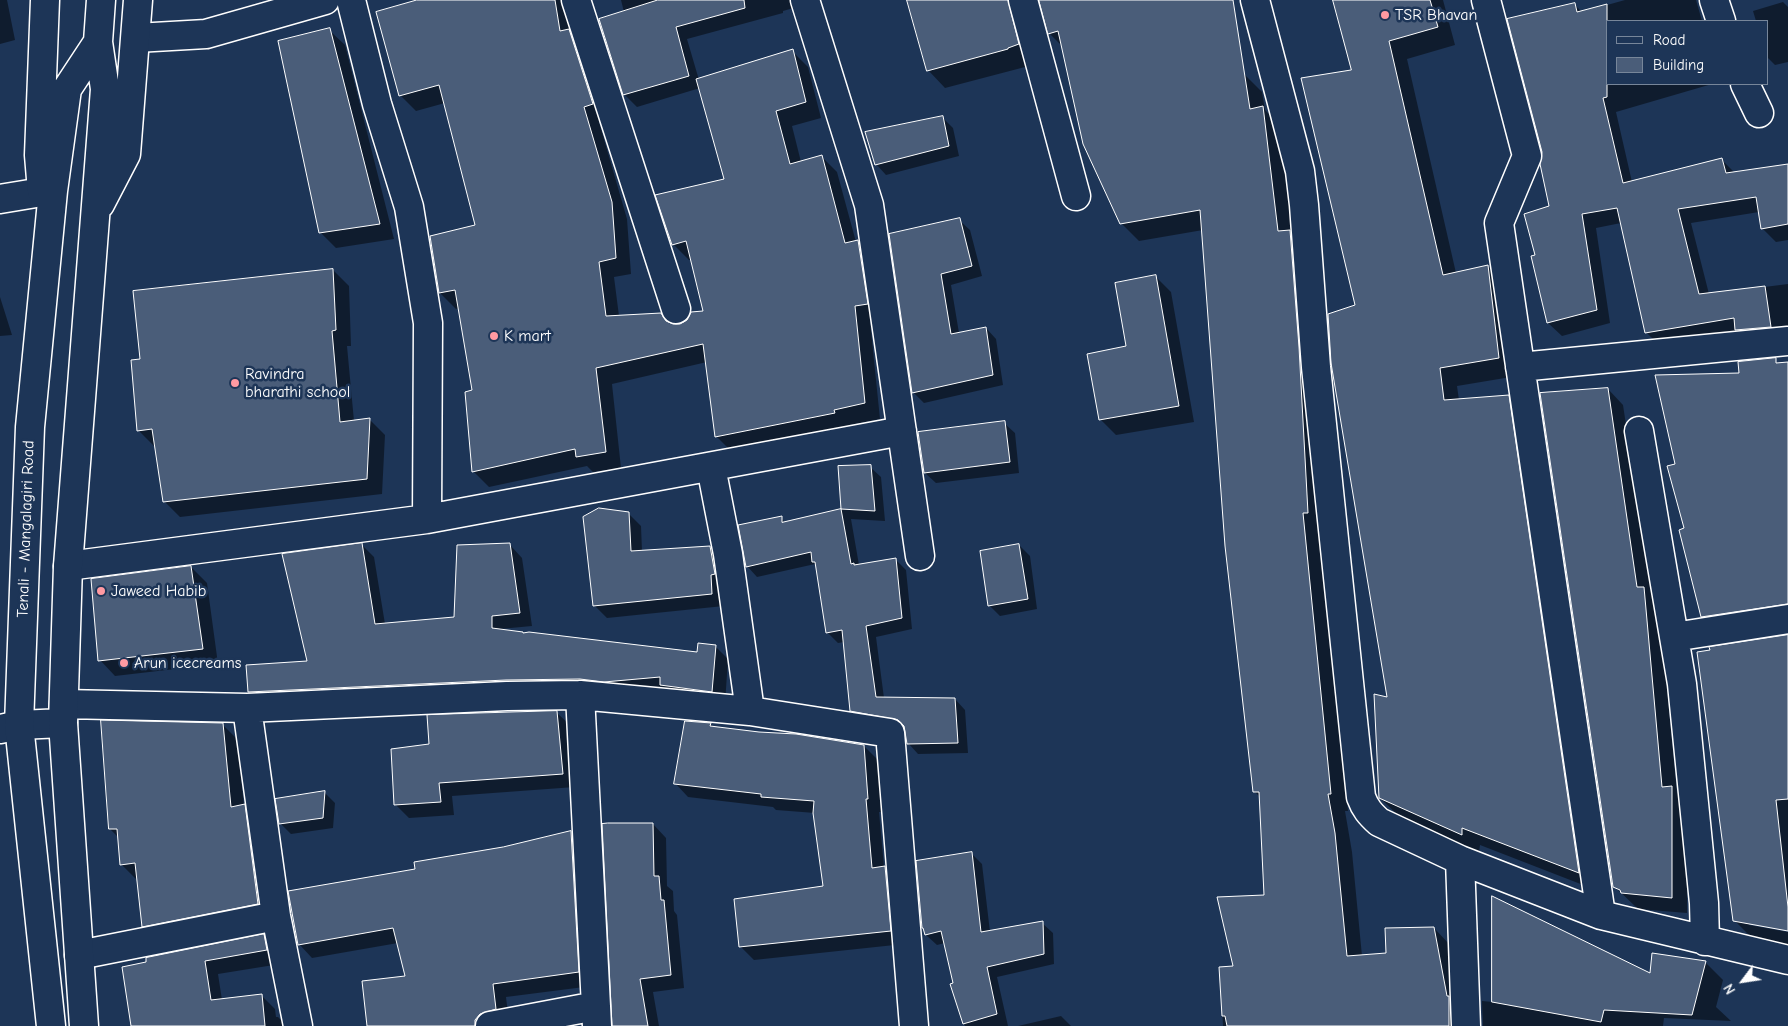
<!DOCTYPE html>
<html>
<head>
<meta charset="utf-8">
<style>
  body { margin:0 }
  #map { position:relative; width:1788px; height:1026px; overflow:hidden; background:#1d3557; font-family:"Comic Neue",sans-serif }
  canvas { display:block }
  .legend { position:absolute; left:1606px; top:20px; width:162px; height:65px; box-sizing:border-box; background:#1d3557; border:1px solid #77869a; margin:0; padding:6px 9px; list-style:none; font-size:15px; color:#fff }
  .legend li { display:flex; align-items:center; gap:10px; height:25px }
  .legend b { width:25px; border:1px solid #77869a }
  .north { position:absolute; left:1718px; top:956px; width:50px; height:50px; -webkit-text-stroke:4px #1d3557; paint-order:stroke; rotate:239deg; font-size:14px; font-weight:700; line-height:20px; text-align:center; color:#fff }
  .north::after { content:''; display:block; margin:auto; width:18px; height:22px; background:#fff; clip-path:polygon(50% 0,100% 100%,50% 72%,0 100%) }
</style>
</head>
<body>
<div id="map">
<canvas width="1788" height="1026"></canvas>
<ul class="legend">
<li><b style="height:6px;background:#1d3557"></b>Road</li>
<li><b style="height:14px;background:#4a5d79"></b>Building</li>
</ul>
<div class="north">N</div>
</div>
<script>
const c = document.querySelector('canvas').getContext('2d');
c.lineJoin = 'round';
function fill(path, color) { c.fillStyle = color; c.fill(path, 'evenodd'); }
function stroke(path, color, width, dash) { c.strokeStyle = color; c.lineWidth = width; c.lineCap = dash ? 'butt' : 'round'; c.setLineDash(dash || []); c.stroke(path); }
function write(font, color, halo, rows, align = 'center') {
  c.font = font + ' "Comic Neue",sans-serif'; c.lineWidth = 5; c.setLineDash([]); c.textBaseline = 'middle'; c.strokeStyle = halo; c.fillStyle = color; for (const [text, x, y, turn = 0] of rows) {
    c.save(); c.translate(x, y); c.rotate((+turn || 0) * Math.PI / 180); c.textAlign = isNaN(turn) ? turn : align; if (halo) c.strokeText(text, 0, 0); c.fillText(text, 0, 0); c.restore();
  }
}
fill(new Path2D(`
  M0 0H7L15 40 0 44Z
  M421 0H567L608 120 599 122 627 219 631 274 614 277 619 316 660 315 670 324 681 325 705 313 692 259 689 260 673 244 725 179 700 88 637 107 624 94V12L621 0H808L804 5 783 11V13L687 39 699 80 792 51 808 67 821 118 792 126 801 162 821 156 837 172 856 242H858L874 258 883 319 870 321 880 419 850 425V429L733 453 717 437 707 362 612 384 621 468 593 472 587 466 489 487 473 471 474 391 459 308 456 309 440 293 431 236 476 226 445 103 416 111 400 95Z
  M920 0H1224L1244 74 1262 92 1265 110 1280 125 1293 235 1348 811H1345L1352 852 1362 956 1388 954 1434 928 1451 946 1467 1026H1223L1220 968 1235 967 1265 896 1261 798 1254 791 1203 230 1139 241 1121 223 1062 46 1050 34 1041 2H1037L1036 62 1025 66V67L945 88 928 70Z
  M1350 0H1443L1455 45 1407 59 1456 273 1488 266 1506 284 1517 376 1457 386 1459 400 1508 396 1526 414 1596 890 1480 845 1479 852 1399 816 1380 798 1388 698 1356 305Z
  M1625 0H1696L1702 21H1607V84H1712L1616 112 1632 182 1721 159 1735 173 1788 166V240L1776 242 1762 228 1759 212 1691 223 1709 294 1788 284V340L1660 346 1646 332 1621 223 1596 228 1610 323 1562 336 1548 323 1532 257 1536 256 1550 207 1575 5 1582 12Z
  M1783 2 1788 7V62L1775 65 1767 57V21H1756L1753 11Z
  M329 30 345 45 394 239 336 248 321 233 279 41Z
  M942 117 953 128 959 156 886 175 876 164Z
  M959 220 970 230 982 276 951 285 959 333 986 328 996 339 1003 385 924 403 913 392 890 235Z
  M333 270 349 286 351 346H347L354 421 369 419 385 435 382 494 180 517 165 502 156 446H154L138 430 142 360Z
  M1156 277 1171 292 1194 422 1116 435 1100 419Z
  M0 297 12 335 0 336Z
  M1788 363V625L1722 636 1702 616 1686 529 1677 464 1740 374Z
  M1608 389 1623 405 1652 596 1659 604 1677 793 1687 803V913L1638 909 1614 886Z
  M1004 423 1015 433 1019 473 936 483 925 473Z
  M870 467 881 477 885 521 851 519 859 565 895 559 906 570 912 629 876 637 884 698 955 699 965 710 968 753 918 754 908 743 906 729 862 721 851 710 844 642 838 643 827 632 817 566 815 564 757 577 747 566 781 518 786 523 842 510 839 468Z
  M628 513 641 526 642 551 710 547 723 560 724 606 607 618 594 605Z
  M362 545 374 557 385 624 455 618 510 545 522 558 532 626 500 629 524 634 698 653 715 646 728 659 725 704 262 705 250 692 308 662Z
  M1019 545 1030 556 1037 609 1000 616 989 605Z
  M191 567 207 583 218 664 115 676 100 660Z
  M1788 636V930L1749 923V925L1788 932V946L1754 940 1734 920Z
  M556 712 570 725 575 787 452 796 454 815 409 818 396 805 430 746Z
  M222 724 237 739 244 806 258 820 272 918 158 941 144 926 138 879H136L121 864 119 838 110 829Z
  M710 724 714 728 864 746 878 760 881 812H879L884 867 898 881 904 944 754 960 740 946 824 887 815 813 776 810 773 807 688 797 675 783Z
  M324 792 335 803 333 828 291 834 280 823Z
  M653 824 666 838 667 886 673 891 674 911 677 915 684 988 653 992 659 1026H614Z
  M571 833 585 846 592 986 506 997 509 1022 497 1026H368L407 977 398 943 312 958 299 944 416 870Z
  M972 854 982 864 990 932 1042 923 1053 933 1054 964 997 977 1008 1026H965L951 985 955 984 945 943 937 945 926 935 925 929Z
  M263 936 277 949 280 964 218 974 222 1000 261 995 275 1009 276 1017H278L287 1026H135L123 968Z
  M1705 962 1723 980 1716 1007 1731 1021 1664 1018 1663 1026H1483L1482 1001 1493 1002 1651 975Z
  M1061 1016 1071 1026H1018Z`), '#0007');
const building = new Path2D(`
  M417 0H555L560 31 569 29 593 104 584 107 612 202 616 258 599 262 606 316 661 313 666 321 673 324H680L687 320 691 312 703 311 686 241 672 245 655 195 724 179 696 79 793 49 806 102 776 111 790 164 822 155 845 243 858 240 868 304 855 306 865 403 834 410 835 413 715 437 703 344 596 368 606 452 576 457 575 449 472 472 465 392 472 390 455 290 439 293 430 236 475 225 439 85 399 96 376 12Z
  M658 0H744L745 8 676 27 689 76 623 95 599 19Z
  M907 0H1008L1019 44 1008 48V49L927 71Z
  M1039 0H1233L1250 109 1263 106 1278 231 1290 230 1299 347 1308 513H1303L1331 794H1328L1335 833 1347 956 1386 953 1385 928 1434 927 1447 996H1449V1026H1227L1225 1016H1222L1219 967 1233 966 1217 897 1264 895 1259 792H1253L1225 546 1200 210 1120 224 1083 144 1058 31 1048 34Z
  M1333 0H1430L1438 27 1389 41 1443 275 1488 265 1499 358 1440 368 1444 400 1509 395 1579 873 1462 828V835L1379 798 1374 694 1387 697 1331 363 1328 314 1355 305 1301 78 1351 70Z
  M1575 3 1577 12 1607 4V97L1603 98 1623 183 1722 158 1726 173 1788 164V224L1761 229 1756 197 1678 209 1699 294 1765 286 1771 327 1735 330 1734 318 1645 333 1617 208 1582 214 1597 310 1547 323 1531 256 1535 255 1524 214 1549 206 1540 164 1542 152 1507 19Z
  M330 28 380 224 319 233 278 41Z
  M943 116 949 146 875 165 865 132Z
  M960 218 972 266 941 274 951 334 986 327 993 375 912 393 889 234Z
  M333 269 336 330 332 331 340 422 370 418 367 479 163 502 152 429 137 431 131 360 140 359 133 291Z
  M1156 275 1179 406 1099 420 1087 354 1126 346 1115 283Z
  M1776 358V363L1788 362V604L1701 617 1679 530 1684 528 1667 466 1675 464 1655 375 1739 373 1738 362Z
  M1608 388 1637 587H1644L1662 787 1672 786V898L1621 893 1620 890 1613 887 1540 393Z
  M1005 421 1010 462 924 473 918 432Z
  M871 465 875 511 841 509 838 466Z
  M599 508 629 512 631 551 710 546 715 574 711 575 712 594 593 606 583 517Z
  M841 509 851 564 854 563V565L896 558 902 618 866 626 876 697 955 698 958 743 907 744 904 726 898 720 850 711 842 630 826 633 815 562H812L811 552 746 567 738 525 782 516V522Z
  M362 543 375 624 454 617 457 545 510 543 520 613 492 616V628L523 632V633L529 632 697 652 698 643 716 645 712 692 660 685V677L604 682 580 679 506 680 248 692 246 665 307 661 282 554Z
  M1019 544 1028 599 988 606 980 551Z
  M191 566 203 649 98 661 91 579Z
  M1788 635V799L1776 800 1788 907V931L1733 921 1697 652 1710 650 1709 647Z
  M557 711 563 774 439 783 441 802 394 805 391 749 429 744 427 715Z
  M101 720 223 723 231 807 245 804 258 904 142 927 135 863 120 865 117 829H109Z
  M685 721 711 723 710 726 759 732 796 734 864 745 868 799H866L872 868 885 866 891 931 739 947 734 899 823 886 813 813 814 801 761 797V794L674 784Z
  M325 791 323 818 279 824 275 799Z
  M608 823H653L654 876H659L661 900H664L671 975 640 979 648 1026H612L602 824Z
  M571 831 579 972 493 984 496 1009 480 1014 475 1020V1026H367L362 981 405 976 393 928 298 945 288 891 415 869 414 862 503 847Z
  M972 852 981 932 1043 921 1044 954 987 967 997 1014 963 1024 950 984 953 983 941 931 925 935 923 928H922L916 861Z
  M1492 896 1650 973 1652 953 1706 961 1692 1015 1604 1010 1601 1022 1492 1002Z
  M264 934 267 950 205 961 211 1000 262 994 265 1026H131L122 967 146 962V958Z`);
fill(building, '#4a5d79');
stroke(building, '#fff', 1);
const street = new Path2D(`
  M351 0 377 104 409 207 428 323 427 519
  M576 0 676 309
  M805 0 869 205 920 556
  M1023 0 1076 196
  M1255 0 1300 171 1304 205 1316 367 1361 797C1365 808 1370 814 1379 822L1460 860 1601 915 1788 960
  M1486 0 1527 156 1499 223 1601 915
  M1714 0 1721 21
  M136 38 206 34 325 0
  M1745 84 1759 113
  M0 199 42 192
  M1520 367 1788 341
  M1639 431 1682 684 1704 903 1705 941
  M711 467 728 554 750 711
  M68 566 427 519 902 431
  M1674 637 1788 619
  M580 695 597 1026
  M64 704 247 708 507 696 580 695 750 711 890 733 914 1026
  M247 708 276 916 298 1026
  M0 729 19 725 63 723
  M1460 860 1466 1026
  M79 955 276 916
  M490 1026 596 1006`);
const primary = new Path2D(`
  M42 191 39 155 45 0
  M100 204 126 154 138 0
  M51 1026 19 725 30 427 53 191 67 89 98 42
  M84 1026 63 723 68 566 105 89 98 42 101 0`);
stroke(street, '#fff', 31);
stroke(primary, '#fff', 31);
stroke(street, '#1d3557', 28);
stroke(primary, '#1d3557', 28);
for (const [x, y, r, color] of [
  [1385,15,5,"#ff9aa2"],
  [494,336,5,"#ff9aa2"],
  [235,383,5,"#ff9aa2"],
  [101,591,5,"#ff9aa2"],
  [124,663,5,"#ff9aa2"]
]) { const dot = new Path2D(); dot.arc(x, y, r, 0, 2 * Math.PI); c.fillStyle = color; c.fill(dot); stroke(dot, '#1d3557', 2); }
write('16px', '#fff', '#1d3557', [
  ["TSR Bhavan",1395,15],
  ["K mart",504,336],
  ["Ravindra",245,374],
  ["bharathi school",245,392],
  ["Jaweed Habib",111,591],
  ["Arun icecreams",134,663]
], 'left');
write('16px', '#fff', '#1d3557', [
  ["Tenali - Mangalagiri Road",26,529,-88]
]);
</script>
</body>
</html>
